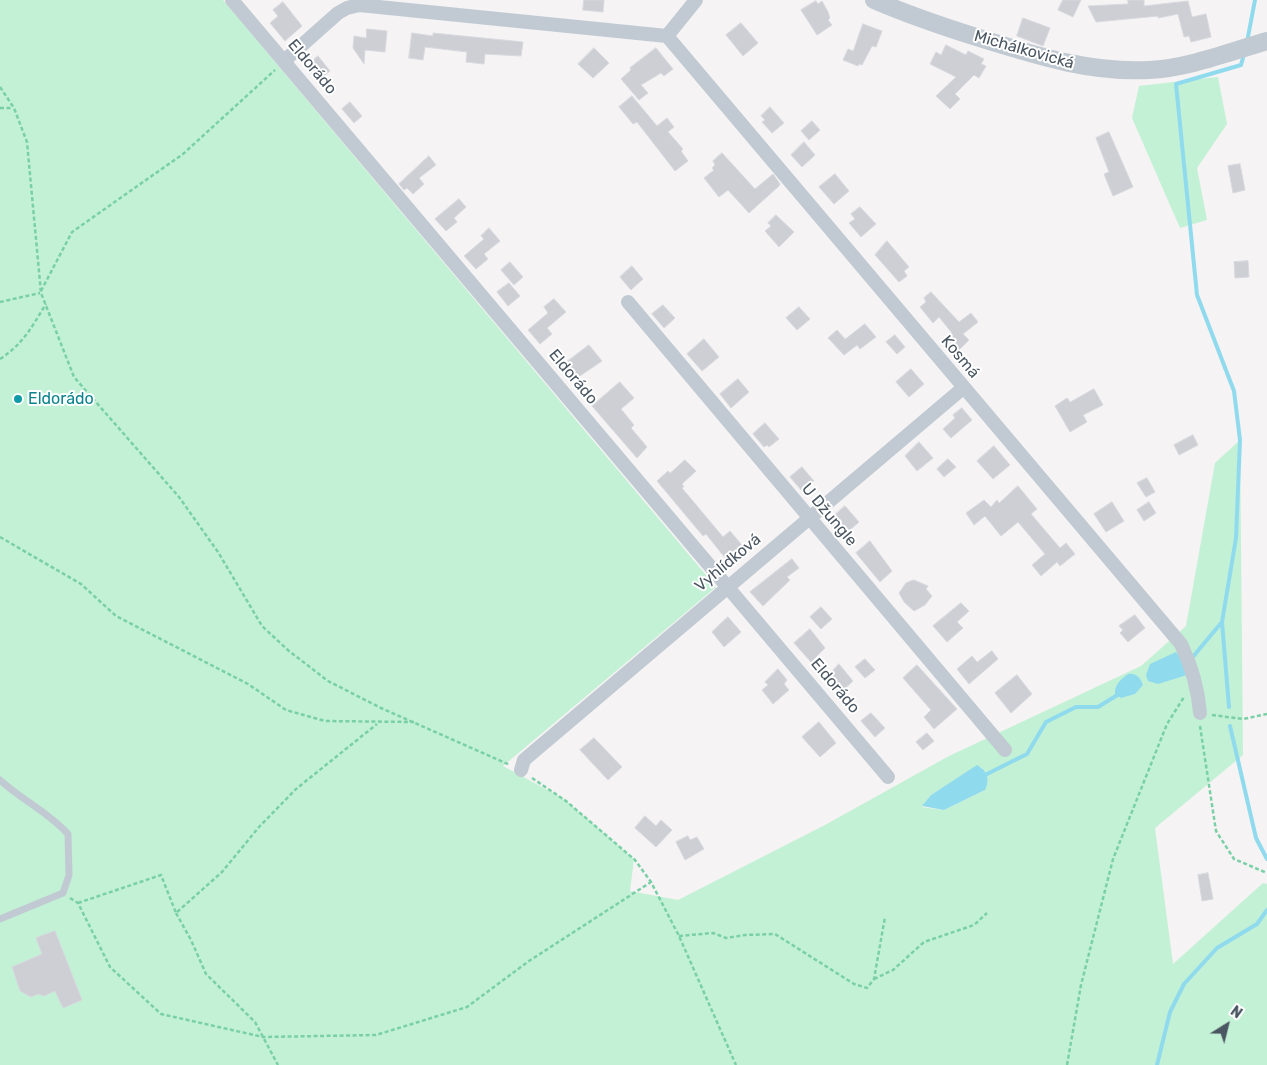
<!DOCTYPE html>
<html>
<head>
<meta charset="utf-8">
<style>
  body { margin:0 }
  #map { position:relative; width:1267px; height:1065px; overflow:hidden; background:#f5f3f3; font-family:Rubik,sans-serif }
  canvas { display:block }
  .north { position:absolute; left:1202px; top:1000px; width:50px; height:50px; -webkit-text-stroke:4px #fff; paint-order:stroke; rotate:36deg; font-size:14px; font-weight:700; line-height:20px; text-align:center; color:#4a5661 }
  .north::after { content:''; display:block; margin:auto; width:18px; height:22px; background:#4a5661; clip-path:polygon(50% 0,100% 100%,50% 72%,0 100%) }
</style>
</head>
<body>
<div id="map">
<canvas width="1267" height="1065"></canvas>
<div class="north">N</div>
</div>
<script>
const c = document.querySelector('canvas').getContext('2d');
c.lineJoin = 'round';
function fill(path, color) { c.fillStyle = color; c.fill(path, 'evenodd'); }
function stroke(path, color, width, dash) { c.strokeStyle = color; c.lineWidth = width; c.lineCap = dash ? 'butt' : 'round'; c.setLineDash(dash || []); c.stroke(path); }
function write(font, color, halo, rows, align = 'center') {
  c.font = font + ' Rubik,sans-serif'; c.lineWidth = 4; c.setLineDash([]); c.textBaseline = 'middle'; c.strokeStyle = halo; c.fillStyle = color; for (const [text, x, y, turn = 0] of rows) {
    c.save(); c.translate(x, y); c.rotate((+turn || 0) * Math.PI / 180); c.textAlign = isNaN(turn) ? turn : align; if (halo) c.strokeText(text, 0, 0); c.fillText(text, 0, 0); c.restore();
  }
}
fill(new Path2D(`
  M0 0H223L716 587 503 766 564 799 634 859 630 891 678 900 825 825 949 756 1141 666 1186 626 1215 463 1240 440 1243 755 1155 828 1173 964 1263 883 1267 884V1065H0ZM977 766 982 768 985 790 944 810 922 807 931 795Z
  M1218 77 1227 124 1197 168 1207 220 1180 228 1132 118 1139 86Z`), '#c3f1d5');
fill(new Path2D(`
  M1176 652 1185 662 1187 675 1158 684 1148 681 1146 675 1150 664Z
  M1128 674C1136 673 1140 677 1143 685L1135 694 1121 698 1115 694C1114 685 1121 679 1128 674Z
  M977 765C988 771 990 780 985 790L944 810 922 806 931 795Z`), '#90daee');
stroke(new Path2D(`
  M1247 42 1255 0
  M1191 659 1222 622
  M1229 707 1222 622 1236 538 1240 440 1234 391 1197 295 1176 84 1241 65 1244 54
  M1230 726 1256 838 1267 859
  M987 774 1027 754 1046 722 1076 707H1098L1119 694
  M1157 1065 1170 1012 1184 984 1217 948 1257 924 1267 910`), '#90daee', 4);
const building = new Path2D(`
  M584 0H604L603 12 583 10Z
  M1063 0H1081L1073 17 1058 10Z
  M1128 0H1144V6L1188 1 1192 17 1206 14 1211 37 1191 42 1189 36 1184 37 1178 14 1158 18V16L1096 22 1088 6 1128 4Z
  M816 1 818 4 822 1 828 12 830 18 828 20 832 25 817 35 801 10Z
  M283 2 302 26 285 41 270 23 278 16 273 10Z
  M1023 18 1050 28 1043 46 1017 36Z
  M741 23 758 43 743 56 726 35Z
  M863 24 882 31 876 47 872 46 862 65 859 64 858 66 843 60 848 49 853 51Z
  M367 29 387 31 385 52 365 50 364 64 353 48 354 36 366 38Z
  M412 33 433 36V33L523 42 521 56 485 54 484 64 466 62 467 52 425 47 423 60 409 58Z
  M946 45 966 55 968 51 984 59 981 64 986 66 979 78 974 75 955 94 960 99 950 109 936 96 956 77 930 64 936 52 941 55Z
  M594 48 609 63 593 78 578 64Z
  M656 48 673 69 664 76 661 73 641 85 648 93 639 100 621 79 631 70 630 68Z
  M318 56 330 71 318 81 306 67Z
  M632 96 657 126 667 118 674 127 668 132 683 149 681 151 688 161 675 171 637 122 633 124 619 107Z
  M350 102 362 116 354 123 342 109Z
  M770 107 784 123 772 133 762 122 765 120 761 116Z
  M812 121 820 130 809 140 801 131Z
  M1109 132 1133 187 1113 196 1104 174 1109 172 1096 138Z
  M804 142 815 155 802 167 791 155Z
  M722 153 755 189 773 174 780 184 779 186 749 213 728 190 719 197 704 178 714 170 712 168 715 165 713 161Z
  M429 156 436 165 419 178 424 184 413 194 407 188 404 190 399 184Z
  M1240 164 1245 190 1233 193 1228 166Z
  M835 174 849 191 834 204 819 187Z
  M459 199 466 207 454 218 457 222 446 231 435 219Z
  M860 207 876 224 861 237 849 223 855 219 851 214Z
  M776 215 794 232 779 247 765 231 771 226 768 223Z
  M489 228 500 241 484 254 488 259 476 269 464 256 484 239 481 236Z
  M887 241 909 267 904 271 907 276 899 282 875 255Z
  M1248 261 1249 277 1235 278 1234 262Z
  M510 262 523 277 514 285 501 270Z
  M632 266 643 279 631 290 620 277Z
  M509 283 520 296 508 306 497 292Z
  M931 292 959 322 971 313 978 322 963 334 969 340 957 352 946 338 952 333 939 317 933 323 920 307 926 302 924 298Z
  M554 299 566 312 547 328 552 334 540 344 528 330 548 313 544 307Z
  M663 305 675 318 664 328 652 314Z
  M799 307 810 319 797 330 786 318Z
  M865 324 876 337 860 349 857 345 844 355 828 338 837 330 845 339Z
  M895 335 905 347 897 354 886 342Z
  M704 339 719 357 702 371 687 354Z
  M589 345 602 361 571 382 559 368Z
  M911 369 924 384 909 397 896 382Z
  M738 379 749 392 731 408 720 394Z
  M620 382 634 398 621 409 634 425 631 428 647 447 637 458 592 406Z
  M1094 389 1103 405 1083 415 1087 422 1070 432 1055 406 1067 398 1070 402Z
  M962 408 972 420 951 438 943 429 955 418 953 415Z
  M765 423 779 439 769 447 767 445 764 447 753 434Z
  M1193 435 1198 445 1179 455 1174 445Z
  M919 442 933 458 917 471 905 456Z
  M994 446 1010 465 993 479 977 461Z
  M948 459 956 467 944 477 937 469Z
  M685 460 696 471 682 484 684 487 682 488 723 537 730 531 746 550 730 564 706 534 703 536 657 481 668 471 670 473Z
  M802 467 814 481 802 491 790 477Z
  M1147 478 1155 492 1146 497 1137 483Z
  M1018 486 1037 509 1031 514 1060 548 1066 543 1075 554 1060 566 1057 562 1041 576 1032 565 1045 554 1018 522 1001 536 985 516 974 525 966 513 984 500 991 507 997 500 999 503Z
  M1112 502 1124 521 1106 532 1094 514Z
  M1149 502 1156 513 1144 521 1137 510Z
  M845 506 859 522 842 537 828 521Z
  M870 541 892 571 880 582 856 553Z
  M792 559 799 568 787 577 790 580 763 606 750 592Z
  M914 580 928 586 926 589 932 596 925 605 914 611 904 602 899 593 906 583Z
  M961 603 969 611 957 622 963 628 947 642 933 626Z
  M821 607 832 619 821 629 810 617Z
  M1135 615 1145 628 1128 642 1120 633 1123 630 1119 626Z
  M728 617 741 632 724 647 712 632Z
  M810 629 825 648 811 662 794 643Z
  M992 651 998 659 969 684 957 669 972 656 977 662Z
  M865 659 875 670 865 678 855 667Z
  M839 664 853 681 839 694 825 679Z
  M917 665 957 709 934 729 924 717 931 710 903 678Z
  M778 669 787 680 784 684 789 690 773 704 762 690 768 685 765 682Z
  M1017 675 1032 694 1011 713 995 693Z
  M871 713 885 728 875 737 861 721Z
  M819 722 836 743 820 757 802 737Z
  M927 733 934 741 923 750 916 742Z
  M594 738 622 767 608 780 580 750Z
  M645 816 656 826 661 820 672 830 656 847 635 828Z
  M688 836 690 840 697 837 704 849 685 860 676 842Z
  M1208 873 1213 899 1202 901 1198 875Z
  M55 931 82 1000 63 1008 55 991 44 996 38 994 31 997 20 991 12 967 42 954 36 938Z`);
fill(building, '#cdcfd5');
stroke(building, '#d7d9de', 1);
stroke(new Path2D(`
  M0 87 14 108 27 142 41 293 74 377 179 497 218 552 262 626 289 651 328 681 381 708 510 765
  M0 108H13
  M41 291 72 232 183 154 275 70
  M0 302 40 293
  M0 359C24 343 31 328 46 304
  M0 537 81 584 116 616 248 684 286 710 325 721 414 722
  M1212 715 1243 719 1267 714
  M1200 726 1216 831 1234 859 1267 873
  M532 778 566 801 635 860 651 882 679 936 736 1065
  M70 898 78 903 110 967 161 1014 263 1037 376 1035 467 1007 529 961 651 882
  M78 903 161 875 176 913 222 872 259 827 296 789 377 724
  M176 913 191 940 206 974 255 1022 278 1065
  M679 936 713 933 726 938 745 935 775 934 854 984 867 988 874 979 885 917
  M874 979 893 970 924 942 974 925 987 913
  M1067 1065 1081 985 1113 859 1167 724 1184 697`), '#7ad0a6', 2.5, [4, 2.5]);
stroke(new Path2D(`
  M0 780C22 800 48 812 68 834L69 875 63 893 0 919`), '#c1cad2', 7);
stroke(new Path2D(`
  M232 0 888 777
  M667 36 696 0
  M284 61 338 13 347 8 359 5 667 36 1181 644C1192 667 1198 688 1200 713
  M628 302 1005 750
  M521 770 524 760 963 388`), '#c1cad2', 14);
stroke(new Path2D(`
  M874 0C911 16 950 29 989 41 1041 57 1093 73 1149 70 1189 68 1229 52 1267 41`), '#c1cad2', 18);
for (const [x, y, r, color] of [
  [18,399,5,"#0f9aa8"]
]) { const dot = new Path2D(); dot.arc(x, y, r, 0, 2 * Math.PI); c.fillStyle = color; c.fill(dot); stroke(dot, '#fff', 2); }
write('16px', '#4a5661', '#fff', [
  ["Michálkovická",1024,50,16],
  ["Eldorádo",312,67,50],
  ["Kosmá",960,357,50],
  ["Eldorádo",573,377,50],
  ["U Džungle",829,515,50],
  ["Vyhlídková",728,563,-40],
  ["Eldorádo",835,686,50]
]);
write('16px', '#0d838f', '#fff', [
  ["Eldorádo",28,399]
], 'left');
</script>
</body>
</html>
